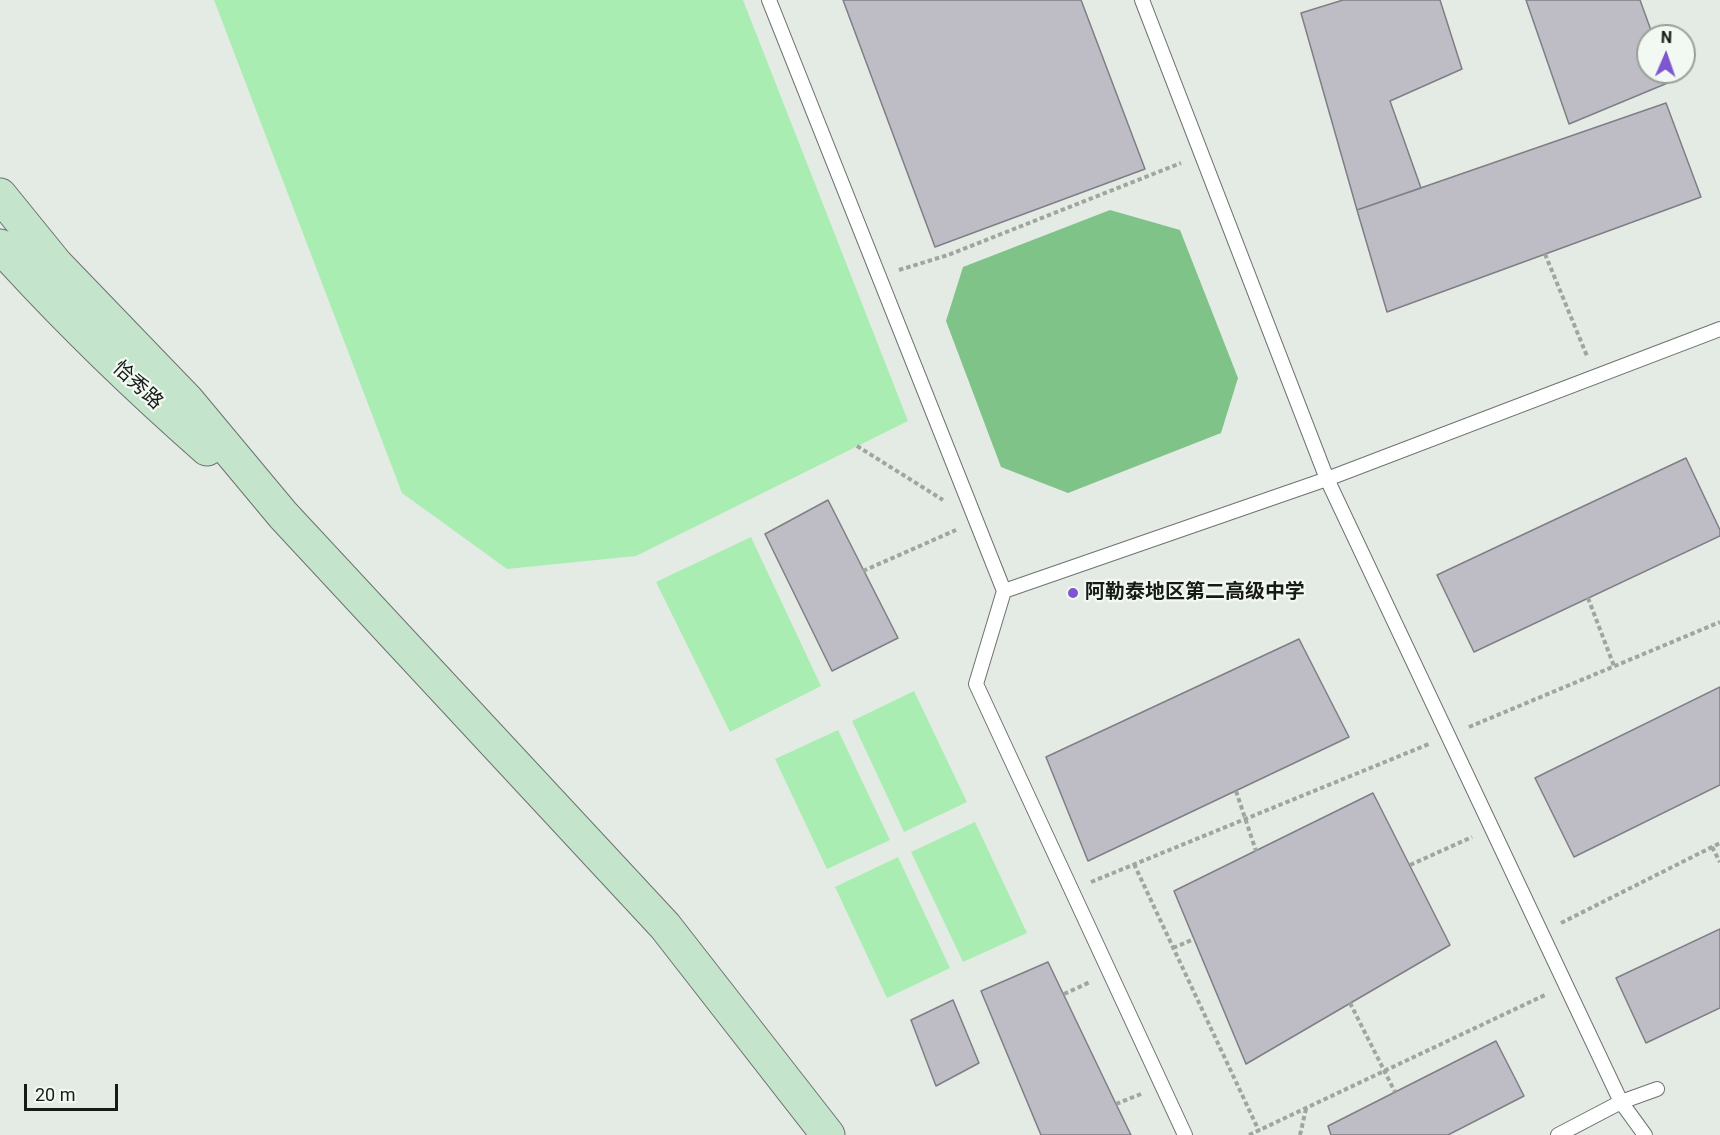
<!DOCTYPE html>
<html>
<head>
<meta charset="utf-8">
<style>
  body { margin:0 }
  #map { position:relative; width:1720px; height:1135px; overflow:hidden; background:#e4ebe5; font-family:Roboto,sans-serif }
  canvas { display:block }
  .north { position:absolute; left:1636px; top:24px; width:60px; height:60px; box-sizing:border-box; background:#f2f8f2; border:2px solid #9a9f9a; border-radius:50%; rotate:2deg; font-size:16px; font-weight:700; line-height:24px; text-align:center; color:#171a17 }
  .north::after { content:''; display:block; margin:auto; width:21px; height:27px; background:#7c57d1; clip-path:polygon(50% 0,100% 100%,50% 72%,0 100%) }
  .scale { position:absolute; left:24px; top:1084px; width:94px; height:27px; box-sizing:border-box; border:3px solid #171a17; border-top:0; padding-left:8px; font-size:18px; line-height:21px; white-space:nowrap; color:#171a17; -webkit-text-stroke:4px #f2f8f2; paint-order:stroke }
</style>
</head>
<body>
<div id="map">
<canvas width="1720" height="1135"></canvas>
<div class="north">N</div>
<div class="scale">20 m</div>
</div>
<script>
const c = document.querySelector('canvas').getContext('2d');
c.lineJoin = 'round';
function fill(path, color) { c.fillStyle = color; c.fill(path, 'evenodd'); }
function stroke(path, color, width, dash) { c.strokeStyle = color; c.lineWidth = width; c.lineCap = dash ? 'butt' : 'round'; c.setLineDash(dash || []); c.stroke(path); }
function write(font, color, halo, rows, align = 'center') {
  c.font = font + ' Roboto,"Noto Sans SC",sans-serif'; c.lineWidth = 4.5; c.setLineDash([]); c.textBaseline = 'middle'; c.strokeStyle = halo; c.fillStyle = color; for (const [text, x, y, turn = 0] of rows) {
    c.save(); c.translate(x, y); c.rotate((+turn || 0) * Math.PI / 180); c.textAlign = isNaN(turn) ? turn : align; if (halo) c.strokeText(text, 0, 0); c.fillText(text, 0, 0); c.restore();
  }
}
fill(new Path2D(`
  M214 0H743L908 421 636 556 507 569 402 493Z
  M751 537 821 686 730 732 656 582Z
  M914 691 967 802 904 832 852 721Z
  M838 730 890 840 827 869 775 759Z
  M975 822 1027 933 963 962 911 852Z
  M898 857 950 968 887 998 835 887Z`), '#aaedb2');
fill(new Path2D(`
  M1110 210 1180 230 1238 378 1221 433 1068 493 1001 467 946 321 963 267Z`), '#7fc388');
const building = new Path2D(`
  M843 0H1081L1145 169 935 247Z
  M1343 0H1440L1462 69 1390 101 1421 188 1357 210 1301 13Z
  M1526 0H1640L1653 36H1648V72H1666L1670 82 1569 124Z
  M1666 103 1701 197 1387 312 1357 210Z
  M1686 458 1720 530V536L1474 652 1437 575Z
  M828 500 898 638 832 671 765 534Z
  M1299 639 1349 737 1088 861 1046 757Z
  M1720 687V785L1574 857 1535 778Z
  M1373 793 1450 945 1246 1064 1174 891Z
  M1720 929V1008L1646 1043 1616 978Z
  M1048 962 1116 1104 1131 1135H1041L981 991Z
  M953 1000 979 1063 936 1086 911 1020Z
  M1496 1041 1524 1096 1448 1135H1331L1328 1126Z`);
fill(building, '#bebdc5');
stroke(building, '#7f7e85', 1.5);
const lane = new Path2D(`
  M769 0 1004 591
  M1142 0 1327 479 1621 1102 1558 1135
  M1185 1135 976 684 1004 591 1327 479 1720 329
  M1645 1135 1621 1102 1657 1089`);
const secondary = new Path2D(`
  M0 195 56 264 188 401 283 515 665 926 828 1135
  M0 246C66 319 133 384 207 449`);
stroke(lane, '#6d736e', 16);
stroke(secondary, '#6d736e', 35);
stroke(new Path2D(`
  M1545 254 1587 356
  M899 270 948 255 1181 163
  M857 446 943 500
  M863 571 956 530
  M1588 598 1614 666
  M1469 727 1720 622
  M1236 791 1256 851
  M1712 847 1720 862
  M1134 864 1259 1131
  M1410 865 1472 837
  M1091 882 1429 744
  M1561 923 1720 843
  M1173 948 1194 939
  M1064 994 1090 982
  M1350 1003 1395 1092
  M1116 1104 1141 1094
  M1249 1135 1547 994
  M1300 1135 1306 1109`), '#a0a5a0', 4, [4.5, 3]);
stroke(lane, '#fff', 14);
stroke(secondary, '#c5e4cc', 33);
for (const [x, y, r, color] of [
  [1073,593,6,"#7c57d1"]
]) { const dot = new Path2D(); dot.arc(x, y, r, 0, 2 * Math.PI); c.fillStyle = color; c.fill(dot); stroke(dot, '#f2f8f2', 2); }
write('20px', '#171a17', '#f2f8f2', [
  ["恰秀路",137,386,43]
]);
write('bold 20px', '#171a17', '#f2f8f2', [
  ["阿勒泰地区第二高级中学",1085,593]
], 'left');
</script>
</body>
</html>
